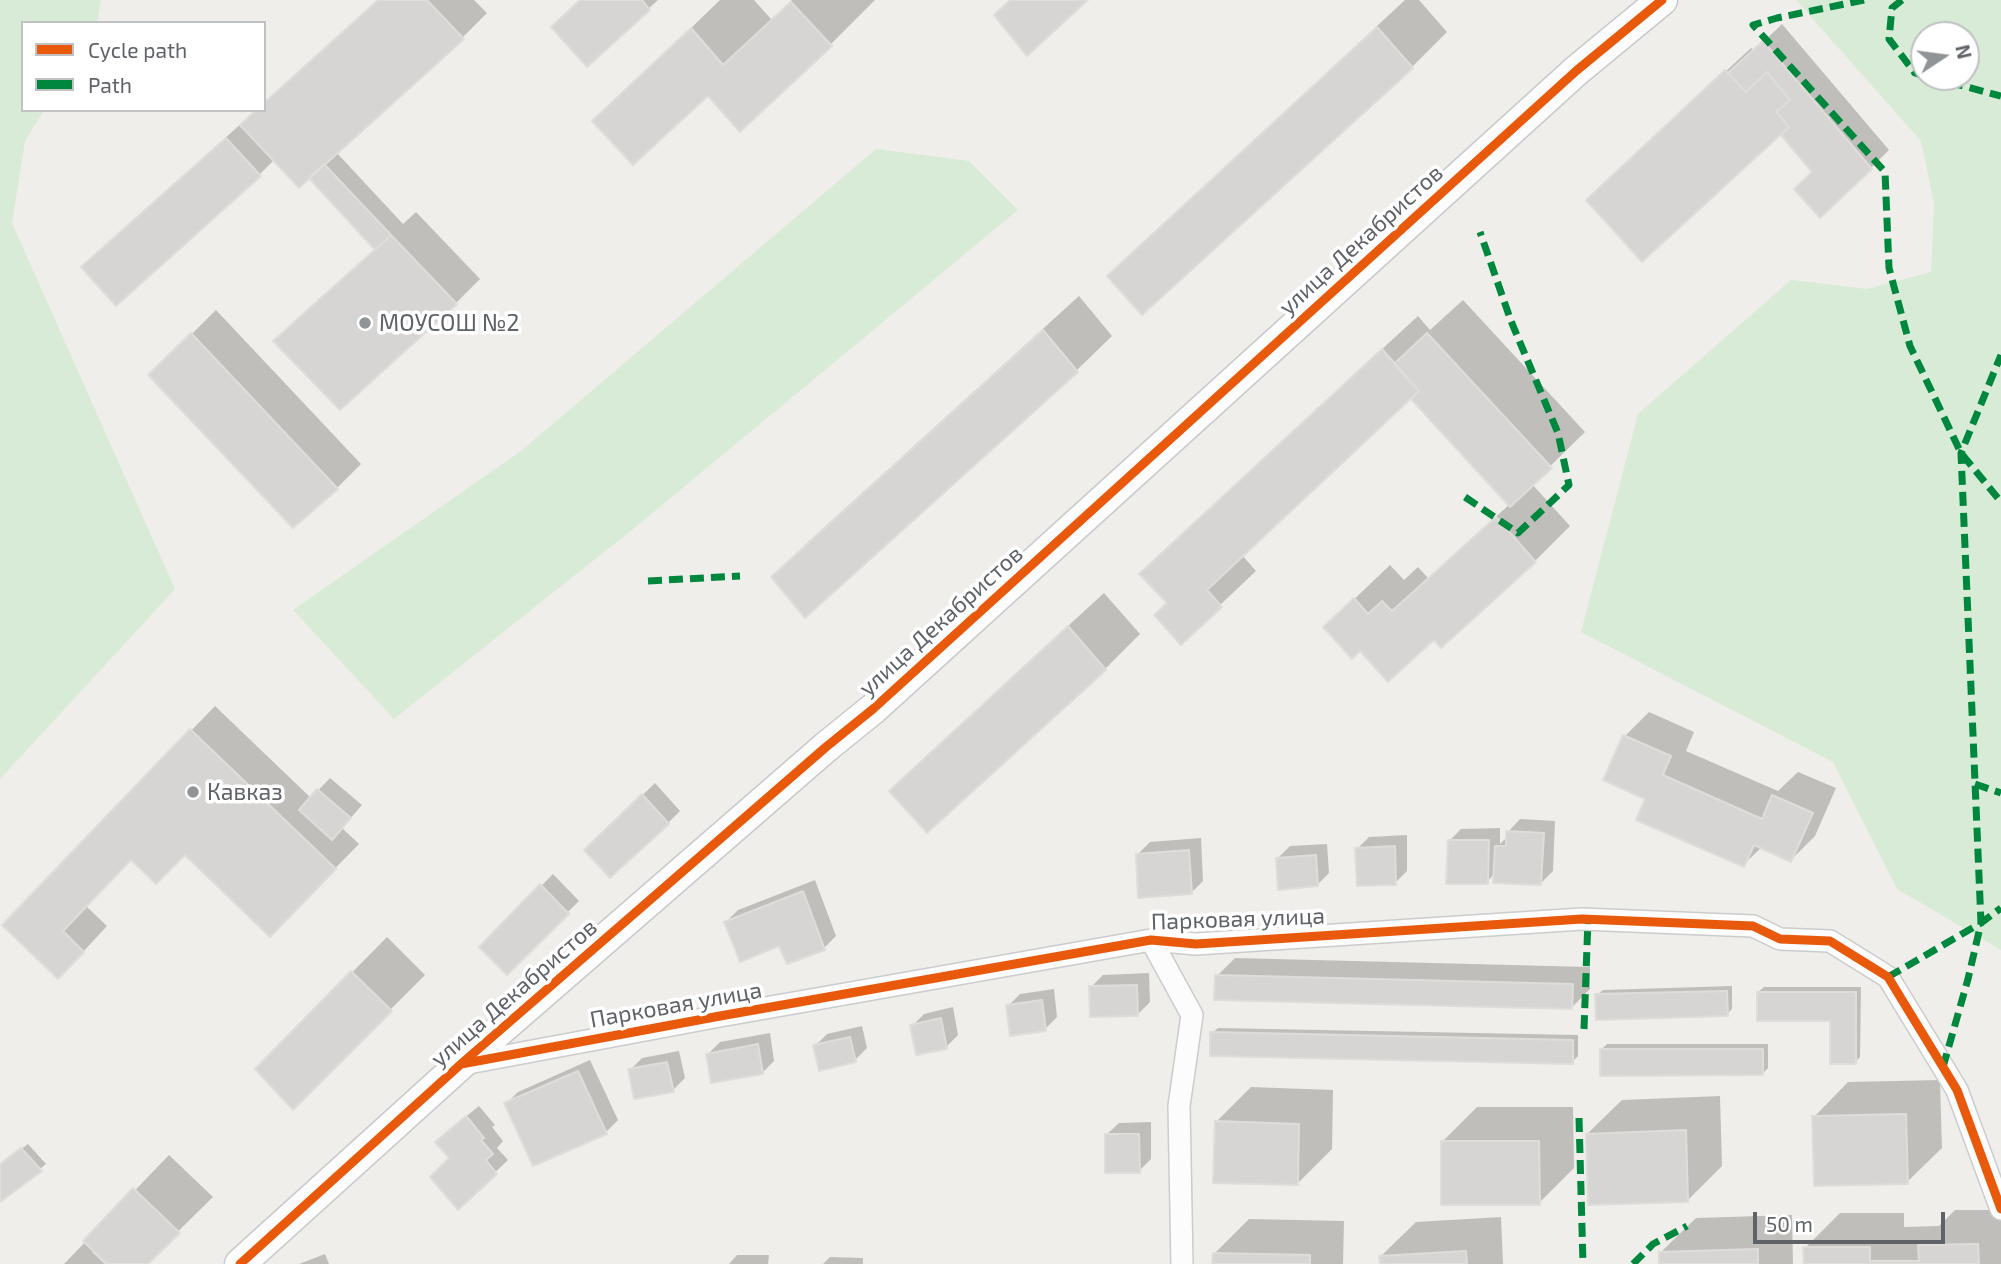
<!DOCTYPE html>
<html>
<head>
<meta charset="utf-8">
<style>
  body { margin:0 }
  #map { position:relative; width:2001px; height:1264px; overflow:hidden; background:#efeeea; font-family:"Exo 2",sans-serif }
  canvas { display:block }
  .legend { position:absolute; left:21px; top:21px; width:245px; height:91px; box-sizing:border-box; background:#fff; border:2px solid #bfc1c3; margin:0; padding:9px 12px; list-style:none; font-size:21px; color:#5f6368 }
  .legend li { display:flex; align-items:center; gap:14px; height:35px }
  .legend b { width:35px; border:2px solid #bfc1c3 }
  .north { position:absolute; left:1910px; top:21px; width:70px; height:70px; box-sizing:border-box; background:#fff; border:2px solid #bfc1c3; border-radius:50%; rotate:77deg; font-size:19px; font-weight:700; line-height:28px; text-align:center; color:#5f6368 }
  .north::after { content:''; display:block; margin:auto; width:24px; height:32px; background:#919496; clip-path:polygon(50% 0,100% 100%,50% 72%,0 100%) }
  .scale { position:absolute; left:1753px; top:1212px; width:192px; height:32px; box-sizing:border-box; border:4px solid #5f6368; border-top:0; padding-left:9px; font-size:21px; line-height:24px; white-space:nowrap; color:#5f6368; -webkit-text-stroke:5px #fff; paint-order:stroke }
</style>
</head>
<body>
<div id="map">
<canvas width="2001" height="1264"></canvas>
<ul class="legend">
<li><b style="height:9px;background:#e8590c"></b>Cycle path</li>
<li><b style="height:9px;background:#00873e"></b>Path</li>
</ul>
<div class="north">N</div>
<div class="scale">50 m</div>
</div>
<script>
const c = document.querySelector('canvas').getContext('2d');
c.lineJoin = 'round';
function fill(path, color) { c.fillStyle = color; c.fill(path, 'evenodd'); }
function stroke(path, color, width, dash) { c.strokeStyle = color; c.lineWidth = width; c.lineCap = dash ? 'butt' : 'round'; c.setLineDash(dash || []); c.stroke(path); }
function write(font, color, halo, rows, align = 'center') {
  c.font = font + ' "Exo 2",sans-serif'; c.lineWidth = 7; c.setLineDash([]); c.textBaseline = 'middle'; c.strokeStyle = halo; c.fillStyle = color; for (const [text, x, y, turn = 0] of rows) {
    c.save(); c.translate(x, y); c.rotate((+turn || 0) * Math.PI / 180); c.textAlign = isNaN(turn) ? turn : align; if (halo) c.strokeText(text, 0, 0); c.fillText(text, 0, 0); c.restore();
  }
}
fill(new Path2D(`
  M0 0H101L97 23H23V110H44L25 141 12 223 175 589 0 779Z
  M1796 0H2001V950L1897 889 1833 762 1581 632 1638 414 1791 280 1867 289 1931 272 1934 203 1921 141ZM1966 35V77H1924V35Z
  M876 149 969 161 1018 210 638 525 394 719 293 610 521 451Z`), '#d8ebd6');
fill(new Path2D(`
  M378 0H474L487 13 463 37 336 152 403 224 416 212 480 279 456 303 275 341 376 248 309 176 275 159 259 175 83 267 107 243 251 115 264 110V103L266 101Z
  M581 0H658L587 65Z
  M720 0H754L771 19 792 0H875L830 45 708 93 595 121Z
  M1405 0H1419L1447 32 1412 67 1109 276 1144 242Z
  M1782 24 1889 150 1871 168 1814 171 1789 125 1613 176 1751 48 1754 51Z
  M1079 296 1112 336 1077 370 805 615 774 577 808 542Z
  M1463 300 1585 432 1532 484 1570 526 1535 561 1442 646 1434 638 1360 649 1325 627 1390 565 1404 580 1418 567 1428 578 1510 504 1411 396 1242 555 1256 571 1181 642 1169 603 1176 539 1418 316 1430 330Z
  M216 310 361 464 337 488 150 375Z
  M1104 593 1140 634 1105 669 891 791 926 756Z
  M215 706 311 798 330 778 362 805 342 828 359 844 294 910 185 853 132 858 86 906 107 926 82 953 4 925Z
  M1649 712 1694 732 1686 751 1778 791 1798 772 1836 788 1815 836 1791 860 1762 847 1743 865 1648 798 1625 736Z
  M655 783 680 811 668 823 586 850Z
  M1520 819 1555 821 1553 871 1541 883 1495 873 1487 882 1449 841 1461 829 1500 828V844L1508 836V832Z
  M1407 835V871L1395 883 1357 849 1369 837Z
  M1201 838 1203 881 1191 893 1138 854 1150 842Z
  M1327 844 1329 873 1317 885 1278 858 1290 846Z
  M553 874 579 901 507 972 481 947Z
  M815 880 836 936 824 948 788 962 780 944 726 922 738 910Z
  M387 937 425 975 293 1107 257 1069Z
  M1235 958 1590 967V989L1572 1007 1217 976Z
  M1149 973 1150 1002 1138 1014 1091 987 1103 975Z
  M1732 986V1009L1727 1014 1597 995 1603 990Z
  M1764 987H1861L1860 1057 1855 1062 1832 1020 1758 992Z
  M1054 989 1057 1017 1045 1029 1008 1006 1020 994Z
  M953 1007 958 1035 946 1047 912 1026 924 1014Z
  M862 1026 867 1048 855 1060 815 1046 827 1034Z
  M1218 1028 1578 1035V1056L1572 1062 1212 1033Z
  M770 1033 774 1061 762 1073 708 1054 720 1042Z
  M1607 1044H1768V1068L1763 1073 1601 1050Z
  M679 1051 685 1078 673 1090 630 1070 642 1058Z
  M590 1060 618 1120 606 1132 506 1104 518 1092Z
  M1940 1080 1942 1148 1907 1182 1814 1117 1848 1082Z
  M1251 1087 1333 1090 1332 1149 1297 1184 1216 1122Z
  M1720 1096 1722 1166 1687 1201 1587 1134 1622 1100Z
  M479 1106 495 1125 492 1127 503 1141 497 1148 508 1160 458 1208 451 1158 449 1130Z
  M1477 1107H1573L1574 1168 1539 1203 1442 1142Z
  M1151 1122V1159L1139 1171 1106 1135 1119 1123Z
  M28 1144 46 1164 0 1200V1165Z
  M169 1155 213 1197 145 1264H110L95 1250 92 1252 105 1264H64Z
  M1955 1210H2001V1264H1805V1248L1840 1213H1904V1227L1939 1226Z
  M1792 1215 1793 1264H1661V1252L1696 1218Z
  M1501 1217 1503 1264H1382L1381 1256 1416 1222Z
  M1249 1219 1344 1221 1343 1264H1214V1254Z
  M325 1254 329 1264H299Z
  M737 1255H769L768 1264H729Z
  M830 1257 863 1258V1264H823Z`), '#0003');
const building = new Path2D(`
  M378 0H427L464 39 299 188 240 125 256 110H264V103Z
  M580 0H642L650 10 587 67 551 27Z
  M1010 0H1088L1027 56 994 15Z
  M791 2 832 46 740 132 708 96 633 165 592 121 691 28 723 65Z
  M1377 27 1413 68 1142 315 1107 276Z
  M1763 41 1872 169 1820 218 1794 189 1812 172 1781 135 1789 127 1776 112 1790 100 1767 72 1746 92 1728 73Z
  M1725 70 1746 92 1767 72 1790 100 1776 112 1789 127 1642 262 1586 200Z
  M226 138 261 176 116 306 81 267Z
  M324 164 391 235 375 250 309 178Z
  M391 235 457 304 340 410 273 341Z
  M1043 330 1078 372 805 618 771 577Z
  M191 333 338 489 293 528 148 375Z
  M1427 333 1552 468 1510 507 1411 399 1419 391 1394 364Z
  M1382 349 1419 391 1207 590 1222 607 1181 645 1154 615 1167 603 1139 574Z
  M1496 517 1536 562 1441 648 1434 640 1388 682 1360 651 1352 659 1323 627 1354 598 1368 614 1382 601 1392 611Z
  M1068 626 1106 670 927 833 889 791Z
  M190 729 336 869 270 937 185 855 156 884 131 860 63 931 84 952 58 979 2 925Z
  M1623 735 1671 756 1663 775 1762 819 1772 795 1813 813 1791 862 1754 845 1744 867 1636 820 1645 799 1603 780Z
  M317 789 351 818 332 840 299 810Z
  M642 794 669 824 610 878 584 850Z
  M1506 831 1544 833 1541 885 1493 883 1495 846H1506Z
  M1448 840H1489L1488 884H1446Z
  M1395 846 1396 885 1357 886 1355 848Z
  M1189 850 1192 894 1138 898 1136 854Z
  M1316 855 1318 886 1278 890 1276 858Z
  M540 884 569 914 507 975 479 947Z
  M803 891 825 950 787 964 779 946 740 962 724 922Z
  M351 971 392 1011 293 1110 255 1069Z
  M1215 975 1573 984 1572 1009 1214 1000Z
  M1137 985 1138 1016 1090 1017 1089 986Z
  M1727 991 1728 1016 1596 1020 1595 994Z
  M1757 992H1856V1064H1830V1021H1757Z
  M1042 1000 1046 1031 1010 1036 1006 1005Z
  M941 1018 947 1049 916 1055 910 1025Z
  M1210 1032 1573 1040V1064L1210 1056Z
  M850 1037 856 1062 819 1071 813 1045Z
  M758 1044 763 1074 711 1083 706 1054Z
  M1600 1049H1763V1075L1600 1076Z
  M667 1062 674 1092 634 1099 628 1069Z
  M578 1071 607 1134 533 1166 504 1103Z
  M1906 1114 1908 1184 1814 1186 1812 1116Z
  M466 1116 484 1138 481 1140 493 1154 486 1160 497 1174 458 1210 430 1177 449 1158 435 1142Z
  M1215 1121 1299 1124 1298 1185 1213 1183Z
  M1686 1130 1688 1202 1588 1205 1586 1134Z
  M1105 1134H1139L1140 1173H1105Z
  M1441 1141H1539L1540 1205H1441Z
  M21 1148 42 1171 0 1202V1164Z
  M133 1188 180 1233 148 1264H107L83 1241Z
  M1978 1244 1979 1264H1804L1803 1247H1870V1261H1919L1918 1245Z
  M1758 1249V1264H1659V1252Z
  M1466 1251 1467 1264H1380L1379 1256Z
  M1213 1253 1310 1255V1264H1212Z`);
fill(building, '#d6d5d3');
stroke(building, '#deddd9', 2);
const street = new Path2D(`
  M1151 940 1192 1015 1179 1106 1182 1264
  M463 1064 720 1016 1151 940 1196 944 1582 919 1753 926 1780 939 1830 941 1888 977 1957 1090 2001 1209`);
const secondary = new Path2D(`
  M240 1264 461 1064 826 747 873 709 1576 71 1662 0`);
stroke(street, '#cbcccc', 24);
stroke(secondary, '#cacacb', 33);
stroke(street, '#fdfcfc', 21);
stroke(secondary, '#fdfcfc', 30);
stroke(new Path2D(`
  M1864 0 1777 18 1753 25 1885 172 1889 268 1910 346 1961 453 2001 502
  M1902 0 1892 8 1889 39 1915 73 1924 76
  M1929 77 2001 96
  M1465 497 1518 533 1569 485 1558 433 1511 321 1480 232
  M648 581 740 576
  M1975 784 2001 793
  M1888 977 1981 923 1961 453 2001 355
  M1584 1029 1588 919
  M1943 1067 1968 979 1981 923 2001 908
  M1579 1118 1583 1264
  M1633 1264 1653 1244 1687 1226`), '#00873e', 7, [14, 7]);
stroke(new Path2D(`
  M461 1064 720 1016 1151 940 1196 944 1582 919 1753 926 1780 939 1830 941 1888 977 1957 1090 2001 1209
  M240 1264 461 1064 826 747 873 709 1576 71 1662 0`), '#e8590c', 9);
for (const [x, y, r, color] of [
  [365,323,7,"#919496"],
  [193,792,7,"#919496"]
]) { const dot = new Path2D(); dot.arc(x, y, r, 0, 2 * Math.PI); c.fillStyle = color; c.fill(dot); stroke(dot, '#fff', 2.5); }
write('23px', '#5f6368', '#fff', [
  ["улица Декабристов",1361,240,-42],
  ["улица Декабристов",941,621,-42],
  ["Парковая улица",1238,919,-2],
  ["улица Декабристов",514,993,-41],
  ["Парковая улица",676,1005,-10]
]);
write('23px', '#5f6368', '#fff', [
  ["МОУСОШ №2",379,323],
  ["Кавказ",207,792]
], 'left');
</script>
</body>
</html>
